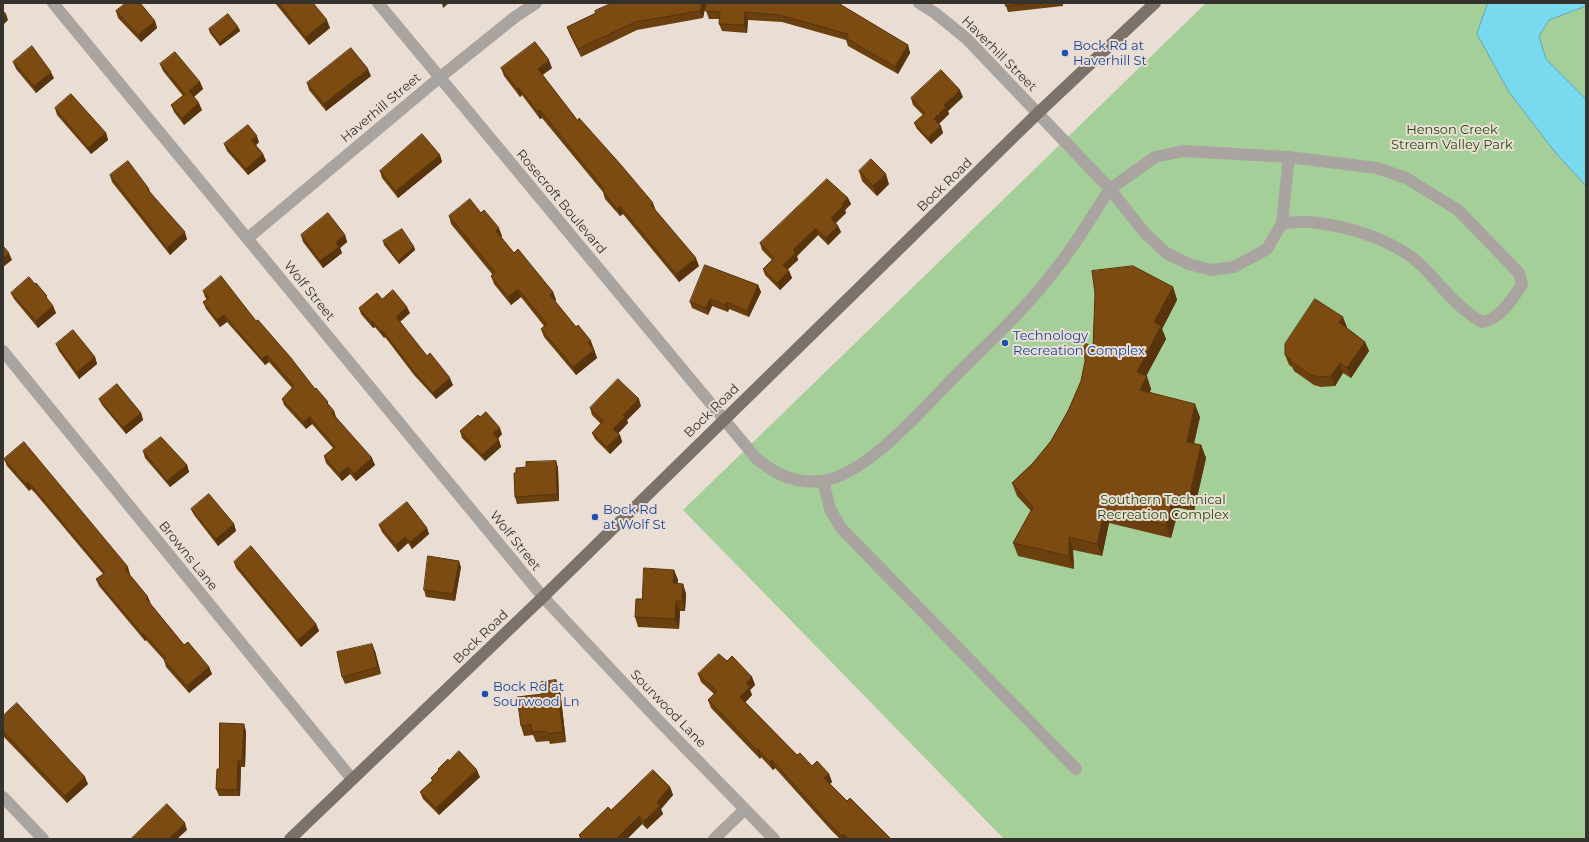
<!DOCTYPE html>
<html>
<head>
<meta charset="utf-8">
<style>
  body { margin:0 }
  #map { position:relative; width:1589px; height:842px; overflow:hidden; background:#eaded4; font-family:Montserrat,sans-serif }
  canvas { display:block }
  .frame { position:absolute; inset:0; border:4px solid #35312d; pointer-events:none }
</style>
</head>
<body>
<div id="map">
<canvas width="1589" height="842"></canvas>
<div class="frame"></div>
</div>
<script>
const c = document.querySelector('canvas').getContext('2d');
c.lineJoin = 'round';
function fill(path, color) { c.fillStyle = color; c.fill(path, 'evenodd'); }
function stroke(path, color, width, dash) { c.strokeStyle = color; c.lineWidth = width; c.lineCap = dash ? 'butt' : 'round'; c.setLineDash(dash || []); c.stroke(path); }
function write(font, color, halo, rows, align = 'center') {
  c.font = font + ' Montserrat,sans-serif'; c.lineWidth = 4; c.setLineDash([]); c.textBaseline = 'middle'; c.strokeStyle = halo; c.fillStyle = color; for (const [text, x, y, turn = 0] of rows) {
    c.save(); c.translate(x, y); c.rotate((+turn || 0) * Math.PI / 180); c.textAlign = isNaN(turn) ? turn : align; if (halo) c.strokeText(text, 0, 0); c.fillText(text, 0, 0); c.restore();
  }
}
fill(new Path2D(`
  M1206 3H1586V839H1004L683 510Z`), '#a5cf99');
const water = new Path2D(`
  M1488 3H1586V6L1549 20 1539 36 1546 59 1586 99V186L1555 152 1509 92 1477 34Z`);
fill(water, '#79d9ee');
stroke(water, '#65a7b4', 1);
stroke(new Path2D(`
  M53 3 543 597 660 722 774 839
  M378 3 756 458C775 475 796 484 822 481 868 475 928 403 960 371 995 337 1030 304 1059 265 1078 241 1093 214 1110 189L967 39 935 13 919 3
  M1183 151 1289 157 1282 223 1267 249 1234 267 1211 270 1189 264 1166 253 1144 232 1110 189 1155 157Z
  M1282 223C1291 223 1300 221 1309 222 1346 225 1395 240 1422 266 1441 285 1458 309 1482 322 1502 318 1510 301 1522 285L1519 273 1458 210 1406 178 1377 168 1289 157
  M248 238 439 78 515 17 536 3
  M3 351 352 779
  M823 481 830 509 841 528 1076 769
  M3 797 43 839
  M714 839 745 809`), '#aaa4a1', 12);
stroke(new Path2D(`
  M290 839 543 597 1038 113 1155 3`), '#7c726c', 12);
fill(new Path2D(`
  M275 3H313L330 28 309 45Z
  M612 3H838L908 45 910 53 898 74 848 46 846 40 782 22 748 20 747 33 722 31 719 24V19H709L706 11V5L703 18 637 30 581 57 570 35 567 27 596 13Z
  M1005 3H1063V6L1008 12Z
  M116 11 155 21 157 28 141 42 118 18Z
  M238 27 240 31 220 46 210 33 209 29Z
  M13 62 54 78 36 93 16 69Z
  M160 64 200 82 203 89 194 97 202 110 184 125 174 112 171 105 183 96 163 71Z
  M501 68H552L542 75 578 121 656 211 699 266 679 282 623 214 620 216 605 199 603 192 542 118 540 119 522 95 520 97 504 76Z
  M371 76 326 111 309 90 307 83Z
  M963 97 948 111 949 114 939 124 943 133 931 144 917 129 914 123 923 115 913 105 911 98Z
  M55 108 106 133 108 140 91 154 57 115Z
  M259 142 256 145 263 154 266 161 248 175 227 151 224 144Z
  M440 155 442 162 398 198 382 178 380 171Z
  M859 171 889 184 877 196 862 181Z
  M110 175 149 189 151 194 187 239 170 255 112 182Z
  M848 198 851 204 845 210 846 213 836 223 838 226 841 232 828 245 818 235 797 256 798 260 788 269 789 271 792 278 780 290 765 275 763 269 772 260 762 250 760 243Z
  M449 216 502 236 501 237 514 253 553 292 556 300 555 301 594 349 597 358 576 375 544 337 541 329 544 326 521 297 511 305 494 284 491 276 492 274 451 224Z
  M301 235H345L347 242 340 248 342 253 323 268 303 242Z
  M383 241 414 247 415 250 399 264 384 245Z
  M35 284 53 306 56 313 38 328 14 299 11 293Z
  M758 285 761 292 749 317 729 309 728 312 712 306 708 315 692 308 690 302Z
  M1173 287 1177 300 1162 329 1166 339 1146 376 1151 389 1150 392 1200 417 1194 444 1201 445 1206 458 1194 511 1179 508 1171 538 1109 523 1102 556 1073 550 1074 569 1018 556 1013 543 1031 511 1017 496 1012 483 1033 463 1051 441 1068 411 1081 381 1093 348Z
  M203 291 256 321 334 411 336 417 375 465 356 481 350 474 342 481 326 463 324 456 333 448 312 424 306 429 284 405 282 399 292 388 269 362 265 365 227 322 220 327 206 309 203 302 207 300 205 297Z
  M382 299 410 313 400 322 427 356 453 385 436 399 414 375 385 337 384 338 375 327 373 328 361 314 359 308Z
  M1347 327 1346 328 1365 342 1369 351 1351 378 1343 373 1335 386 1321 387 1314 385 1294 371 1292 367 1289 365 1285 355Z
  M56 344 95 357 97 364 79 379 59 351Z
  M99 399 141 413 143 420 126 434 102 405Z
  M641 406 627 420 628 423 618 433 620 435 622 442 610 454 595 439 592 433 601 424 592 415 590 408Z
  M480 417 502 434 498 439 499 440 501 447 485 461 462 438 460 431Z
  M143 451 187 465 189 472 170 487 145 458Z
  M4 459 130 574 129 575 151 604 184 645 209 667 212 674 189 693 166 667 164 660 146 640 145 641 99 586 96 579 103 574 35 493 31 489 29 491 7 466Z
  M556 461 558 468 559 501 517 504 515 497 516 473 526 467Z
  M191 509 234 524 236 531 218 546 194 515Z
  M379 525 427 528 429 534 412 549 408 543 398 552 382 532Z
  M234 562 316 624 319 631 301 647 236 568Z
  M461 567 455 601 426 597 424 590Z
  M674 570 678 580 677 584H683L686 594 685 611H680L679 629 638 627 635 617 642 599Z
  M375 651 381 674 345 684 342 677Z
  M727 661 752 677 755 685 750 690 752 695 745 702 797 755 812 766 829 774 832 782 830 784 847 801 891 839H840L830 829 775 768 773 770 761 757 760 759 711 708 708 700 714 694 701 682 698 674Z
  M556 680 560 690 566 742 550 744 549 741 536 742 533 735 524 736 521 726 542 694Z
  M3 716 88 784 67 803 3 736Z
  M246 731 245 767H241L240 796H219L216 789 219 769Z
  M449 761 480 777 439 815 423 799 420 792 432 781 431 778 439 771 438 769Z
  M670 787 673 795 661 809 663 814 647 829 642 824 627 839H579L580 838 579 835 611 810Z`), '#6b400f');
fill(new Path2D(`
  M442 3H449L443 8Z
  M702 3H706L703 18 700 11Z
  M745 12 748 20 747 33 744 25Z
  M6 14 8 20 3 25V16Z
  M327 20 330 28 309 45 306 37Z
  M155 21 157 28 141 42 138 35Z
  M238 27 240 31 220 46 219 43Z
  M908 45 910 53 898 74 895 67Z
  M549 60 552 68 540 77 538 69Z
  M368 69 371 76 326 111 324 104Z
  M51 72 54 78 36 93 34 86Z
  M200 82 203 89 192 98 189 91Z
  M519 88 522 95 520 97 517 89Z
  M960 90 963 97 948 111 949 114 936 126 934 119 944 105Z
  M199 103 202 110 184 125 182 118Z
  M540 110 542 118 540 119 538 112Z
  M941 126 943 133 931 144 928 138Z
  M106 133 108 140 91 154 88 148Z
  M257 136 259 142 254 147 251 140Z
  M263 154 266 161 248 175 246 169Z
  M440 155 442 162 398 198 396 191Z
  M886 174 889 184 877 196 873 186Z
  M848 198 851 204 845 210 846 213 833 225 831 218 842 204Z
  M653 203 656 211 651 205Z
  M620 206 623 214 620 216 617 209Z
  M838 226 841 232 828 245 826 238Z
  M499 228 502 236 499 239 496 231Z
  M816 228 818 235 797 256 798 260 786 271 783 265 793 250Z
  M185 232 187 239 170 255 167 248Z
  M345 235 347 242 340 248 342 253 323 268 320 261 336 242Z
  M414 247 415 250 399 264 398 261Z
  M9 253 12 260 3 267V258Z
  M696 258 699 266 679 282 676 274Z
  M789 271 792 278 780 290 777 283Z
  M758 285 761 292 749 317 747 311Z
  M1173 287 1177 300 1162 329 1166 339 1142 384 1137 372 1154 322Z
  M518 289 521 297 511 305 508 297Z
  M553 292 556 300 553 303 550 295Z
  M710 299 712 306 708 315 706 308Z
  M726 302 729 309 728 312 725 305Z
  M53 306 56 313 38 328 36 321Z
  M407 307 410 313 399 322 397 316Z
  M224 315 227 322 220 327 217 320Z
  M1343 317 1347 327 1343 332 1339 322Z
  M372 321 375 327 373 328 371 322Z
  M383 331 385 337 384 338 382 332Z
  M591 341 594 349 591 351 588 343Z
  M1365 342 1369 351 1351 378 1347 368Z
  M594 350 597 358 576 375 573 367Z
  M267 355 269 362 265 365 262 359Z
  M95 357 97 364 79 379 77 372Z
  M1340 363 1343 373 1335 386 1331 376Z
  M1147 376 1151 389 1144 403 1140 390Z
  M450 378 453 385 436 399 433 393Z
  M639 399 641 406 627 420 628 423 616 436 613 429 623 415Z
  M1195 404 1200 417 1191 455 1187 442Z
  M334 411 336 418 332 413Z
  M141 413 143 420 126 434 123 428Z
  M310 417 312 424 306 429 303 422Z
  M500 428 502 434 496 440 493 433Z
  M620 435 622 442 610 454 607 447Z
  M499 440 501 447 485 461 482 455Z
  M1201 445 1206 458 1194 511 1189 498Z
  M372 458 375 465 356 481 354 474Z
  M556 461 558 468 559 501 557 494Z
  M187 465 189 472 170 487 167 481Z
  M348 467 350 474 342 481 339 474Z
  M28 482 31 489 29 491 26 484Z
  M1174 495 1179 508 1171 538 1166 525Z
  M1105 510 1109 523 1102 556 1097 544Z
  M234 524 236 531 218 546 216 539Z
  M427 528 429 534 412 549 410 542Z
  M405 537 408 543 398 552 396 545Z
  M1069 537 1073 550 1074 569 1069 556Z
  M459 561 461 567 455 601 453 594Z
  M128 567 130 574 127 576 125 569Z
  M674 570 678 580 677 593 673 583Z
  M683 584 686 594 685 611 682 601Z
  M148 597 151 604 146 599Z
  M676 601 680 611 679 629 675 619Z
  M316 624 319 631 301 647 298 640Z
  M143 633 146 640 145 641 142 634Z
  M372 644 375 651 381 674 378 667Z
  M209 667 212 674 189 693 187 686Z
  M752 677 755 685 750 690 752 695 743 705 740 697 746 683Z
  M556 680 560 690 566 742 563 732Z
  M244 724 246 731 245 767 242 761Z
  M758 749 761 757 760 759 757 750Z
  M238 760 241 767 240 796 237 790Z
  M772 760 775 768 773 770 770 762Z
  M477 770 480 777 439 815 436 808Z
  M829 774 832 782 827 786 824 778Z
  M85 777 88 784 67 803 65 796Z
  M670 787 673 795 661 809 663 814 647 829 644 821 657 802Z
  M639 816 642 824 627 839H616Z
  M185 823 187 830 177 839H168Z
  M844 834 846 839H843L842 836Z`), '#57340c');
const building = new Path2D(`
  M126 3H140L155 21 138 35 116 11Z
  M279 3H313L327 20 306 37Z
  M612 3H702L700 11 635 22 578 49 567 27 596 13 595 11Z
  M706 3H838L908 45 895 67 846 38 848 34 779 15 745 12 744 25 719 24 720 12 706 11Z
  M1005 3H1030L1006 6Z
  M3 11 6 14 3 16Z
  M228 14 238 27 219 43 209 29Z
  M535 42 549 60 538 69 578 121 579 118 621 165 653 203 651 205 696 258 676 274 620 206 617 209 603 191 604 189 540 110 538 112 519 88 517 89 501 68Z
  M32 46 51 72 34 86 13 62Z
  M351 48 368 69 324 104 307 83Z
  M175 52 200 82 189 91 199 103 182 118 171 105 185 94 160 64Z
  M941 70 960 90 944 105 946 107 934 119 941 126 928 138 914 123 925 113 911 98Z
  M71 94 106 133 88 148 55 108Z
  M248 125 257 136 251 140 263 154 246 169 224 144Z
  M422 134 440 155 396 191 380 171Z
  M871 159 886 174 873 186 859 171Z
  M128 161 149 189 148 190 185 232 167 248 110 175Z
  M827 179 848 198 842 204 843 206 831 218 838 226 826 238 816 228 793 250 796 253 783 265 789 271 777 283 763 269 774 258 760 243Z
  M470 199 481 213 484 210 499 228 496 231 514 253 518 249 553 292 550 295 576 327 578 325 591 341 588 343 594 350 573 367 541 329 547 324 518 289 508 297 491 276 495 272 449 216Z
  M328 213 345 235 336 242 339 247 320 261 301 235Z
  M402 229 414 247 398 261 383 241Z
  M3 246 9 253 3 258Z
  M705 265 758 285 747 311 726 302 725 305 710 299 706 308 690 302Z
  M1133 266 1173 287 1154 322 1161 326 1137 372 1147 376 1140 390 1195 404 1187 442 1201 445 1189 498 1174 495 1166 525 1105 510 1097 544 1069 537V556L1013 543 1033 507 1012 483 1033 463 1051 441 1068 411 1081 381 1085 361 1084 342 1093 348 1095 293 1092 271Z
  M221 276 256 321 258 320 291 358 315 389 316 388 328 402 327 403 334 411 332 413 372 458 354 474 348 467 339 474 324 456 335 447 310 417 303 422 282 399 294 386 267 355 262 359 224 315 217 320 203 302 209 298 203 291Z
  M29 277 35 284 36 283 47 296 46 297 53 306 36 321 11 293Z
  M393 290 407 307 397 316V318L427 356 430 353 450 378 433 393 412 369 383 331 382 332 372 321 371 322 359 308 377 293 382 299Z
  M1315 299 1343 317 1339 322 1365 342 1347 368 1340 363 1331 376 1318 377 1311 375 1290 361 1291 359 1285 355V344Z
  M73 330 95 357 77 372 56 344Z
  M618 379 639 399 623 415 625 417 613 429 620 435 607 447 592 433 603 421 590 408Z
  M117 384 141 413 123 428 99 399Z
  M486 412 500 428 493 433 499 440 482 455 460 431 478 415 480 417Z
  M161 437 187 465 167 481 143 451Z
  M24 442 128 567 125 569 148 597 146 599 166 623 184 645 188 642 209 667 187 686 164 660 166 658 143 633 142 634 96 579 105 573 32 486 28 482 26 484 4 459Z
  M556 461 557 494 515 497 514 473H516V468L526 467V462Z
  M209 494 234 524 216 539 191 509Z
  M407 502 427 528 410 542 405 537 396 545 379 525Z
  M251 546 316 624 298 640 234 562Z
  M428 556 459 561 453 594 424 590Z
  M644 568 674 570 673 583 683 584 682 601H676L675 619 635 617 636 599H642Z
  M372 644 378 667 342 677 337 652Z
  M719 654 727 661 732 656 752 677 746 683 750 687 740 697 797 755 800 753 812 766 817 761 829 774 824 778 847 801 850 798 891 839H849L844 834 842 836 827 821 772 760 770 762 758 749 757 750 708 700 717 691 698 674Z
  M556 680 563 732 547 734 546 731 532 732 531 724 521 726 517 697 542 694 541 682Z
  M17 703 85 777 65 796 3 731V716Z
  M220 723 244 724 242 761 238 760 237 790 216 789 217 769H219Z
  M459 751 477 770 436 808 420 792 433 780 431 778 439 770 438 769 448 759 449 761Z
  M653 770 670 787 657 802 660 806 644 821 639 816 616 839H579L581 837 579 835 608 807 611 810Z
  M167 804 185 823 168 839H131Z`);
fill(building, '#7c4b11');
stroke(building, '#57340c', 1);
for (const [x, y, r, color] of [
  [1065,53,4,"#1a4fb4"],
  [1005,343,4,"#1a4fb4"],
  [595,517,4,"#1a4fb4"],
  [485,694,4,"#1a4fb4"]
]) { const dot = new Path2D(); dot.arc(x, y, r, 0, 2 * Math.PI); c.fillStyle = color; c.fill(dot); stroke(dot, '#eaded4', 1.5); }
write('13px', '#164399', '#eaded4', [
  ["Bock Rd at",1073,46],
  ["Haverhill St",1073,61],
  ["Technology",1013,336],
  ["Recreation Complex",1013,351],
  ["Bock Rd",603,510],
  ["at Wolf St",603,525],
  ["Bock Rd at",493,687],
  ["Sourwood Ln",493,702]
], 'left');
write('13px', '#35312d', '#eaded4', [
  ["Haverhill Street",999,54,45],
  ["Haverhill Street",381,108,-40],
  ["Bock Road",945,185,-44],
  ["Rosecroft Boulevard",561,202,50],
  ["Wolf Street",309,291,51],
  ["Bock Road",712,411,-44],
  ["Wolf Street",515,541,51],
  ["Browns Lane",188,556,51],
  ["Bock Road",481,637,-44],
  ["Sourwood Lane",668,709,46]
]);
write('13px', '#204b10', '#eaded4', [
  ["Henson Creek",1452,130],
  ["Stream Valley Park",1452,145],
  ["Southern Technical",1163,500],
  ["Recreation Complex",1163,515]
]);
</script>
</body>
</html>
